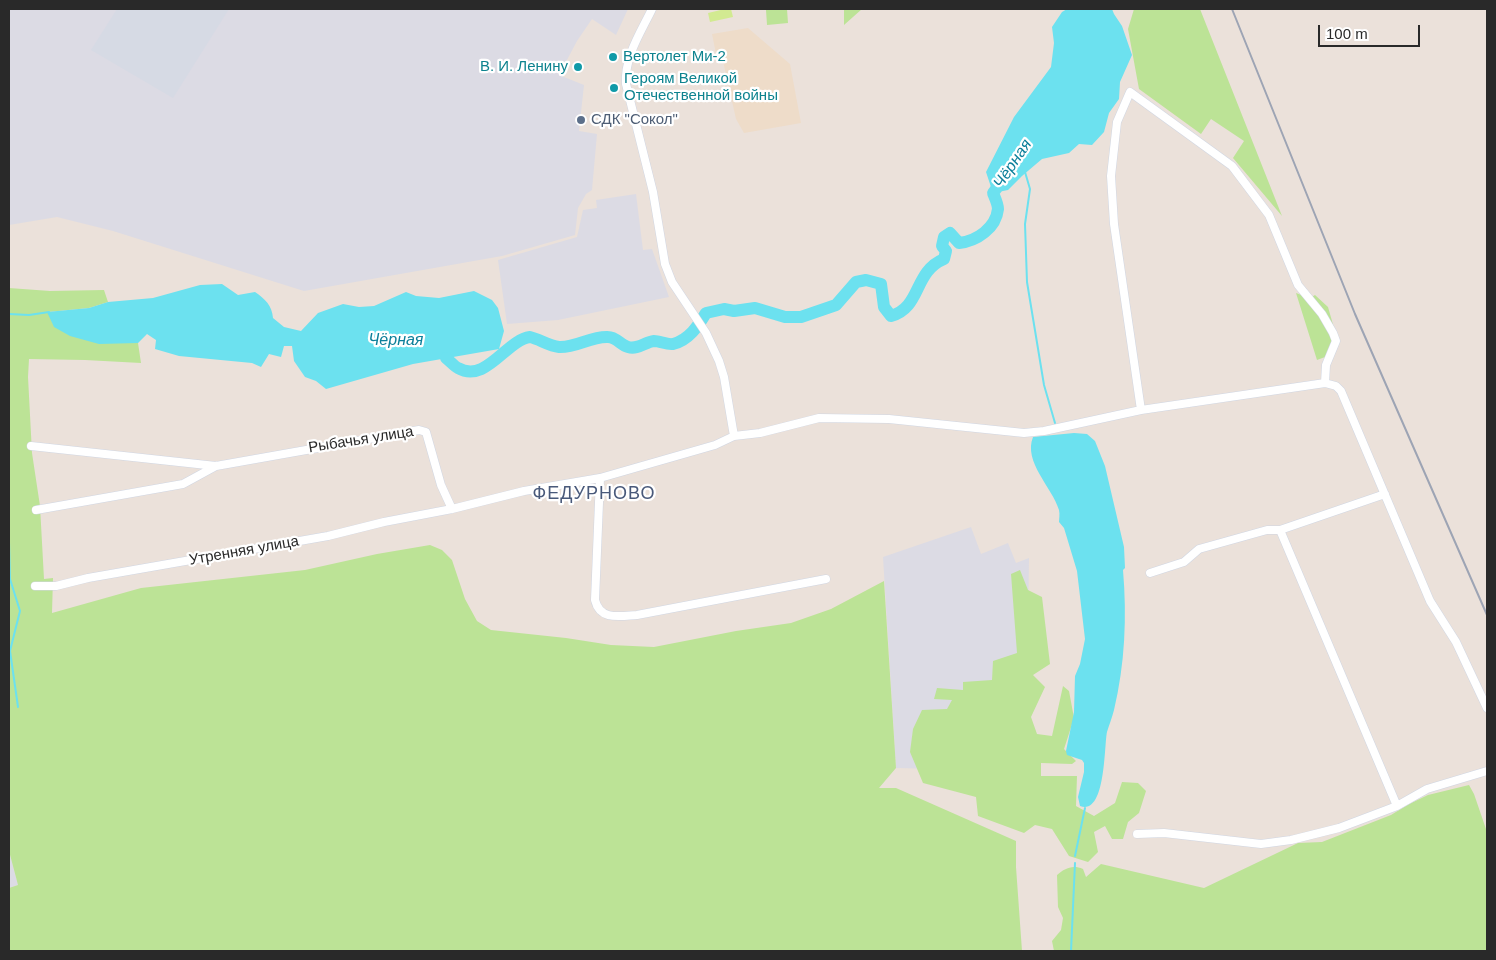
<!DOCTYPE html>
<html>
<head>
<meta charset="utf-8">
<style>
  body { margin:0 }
  #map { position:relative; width:1496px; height:960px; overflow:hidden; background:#ebe1da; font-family:Helvetica,sans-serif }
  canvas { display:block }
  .frame { position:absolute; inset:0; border:10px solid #292929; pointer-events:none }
  .scale { position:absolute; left:1318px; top:25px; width:102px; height:22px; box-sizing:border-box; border:2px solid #292929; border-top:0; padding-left:6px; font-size:15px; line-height:18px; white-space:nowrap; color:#292929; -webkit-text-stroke:4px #fff; paint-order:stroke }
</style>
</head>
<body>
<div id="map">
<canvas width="1496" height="960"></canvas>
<div class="frame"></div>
<div class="scale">100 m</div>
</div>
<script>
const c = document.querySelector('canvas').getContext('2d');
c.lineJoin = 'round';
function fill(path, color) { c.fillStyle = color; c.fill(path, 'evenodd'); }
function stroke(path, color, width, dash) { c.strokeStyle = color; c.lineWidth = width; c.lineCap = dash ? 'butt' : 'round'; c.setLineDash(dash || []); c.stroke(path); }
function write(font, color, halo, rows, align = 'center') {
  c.font = font + ' Helvetica,sans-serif'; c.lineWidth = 4.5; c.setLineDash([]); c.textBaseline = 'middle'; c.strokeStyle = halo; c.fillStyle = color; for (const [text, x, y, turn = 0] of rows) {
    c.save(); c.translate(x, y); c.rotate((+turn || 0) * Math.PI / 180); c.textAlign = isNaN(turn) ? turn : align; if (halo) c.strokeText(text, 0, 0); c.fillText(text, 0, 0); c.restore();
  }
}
fill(new Path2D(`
  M9 9H628L616 35 592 19 577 41 559 75 584 85 579 131 597 134 592 190 586 194 578 208 575 235 502 256 304 291 113 231 57 217 9 225Z
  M636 194 643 250 652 249 669 297 558 320 507 324 498 260 577 237 583 210 597 208 596 200Z
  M971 527 981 554 1008 543 1016 563 1029 558 1026 771 896 768 883 557Z
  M9 851 18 885 9 888Z`), '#dcdbe4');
fill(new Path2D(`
  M748 28 790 64 801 123 744 133 736 119 723 61 716 54 712 34Z`), '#eedcc9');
fill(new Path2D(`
  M117 9H229L173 98 91 50Z`), '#d6dae4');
fill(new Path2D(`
  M787 9 788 23 767 25 766 10Z
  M844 9H862L844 25Z
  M1134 9H1200L1282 216 1233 158 1244 141 1211 119 1201 134 1139 89 1128 29Z
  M9 288 50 291 104 290 108 302 89 308 48 312 123 343H138L141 363 85 360 29 359 28 377 32 453 40 506 44 579 53 578 52 613 141 588 305 570 377 554 430 545 442 550 452 560 465 599 477 621 491 630 566 638 611 645 654 647 736 631 791 623 831 609 884 581 896 768 879 788H896L1016 841V867L1022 951H9V888L18 885 9 851Z
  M1296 293 1310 298 1315 295 1328 307 1334 328V340L1325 357 1317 360Z
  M1020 570 1028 590 1042 597 1050 664 1033 675 1045 687 1031 717 1037 734 1052 736 1063 686 1069 691 1074 718 1064 749 1076 761 1072 764 1041 763V776H1077L1076 806 1094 816 1115 803 1122 782 1138 783 1146 791 1139 813 1128 822 1123 839H1112L1105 826 1094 832 1098 852 1088 862 1069 856 1052 829 1035 825 1024 833 978 816 976 797 923 783 910 752 913 729 922 710 947 709 952 700 934 699 937 688 963 690V682L992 680 993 661 1017 653 1011 574Z
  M1469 785 1474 794 1487 832V951H1054L1052 941 1061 930 1063 918 1058 907 1057 875C1064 869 1072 864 1083 869L1086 877 1101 864 1204 888 1298 843 1322 842 1391 815 1409 804 1428 795Z`), '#bce396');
fill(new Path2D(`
  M725 9H731L733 17 710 22 708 13Z`), '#d2ea91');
fill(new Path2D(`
  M1067 9H1112L1114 14 1122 26 1132 55 1120 82 1119 99 1109 113 1104 132 1092 145 1079 144 1069 153 1042 159 1022 176 1008 190 993 193 986 172 1014 117 1051 67 1054 43 1052 27 1062 12Z
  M222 284 238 295 255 292C265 299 272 305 273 318L284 327 301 331 318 313 343 304 359 307 374 306 406 292 416 296 439 298 474 291 492 300 498 308 504 331 499 349 413 364 326 389 316 381 305 377 294 361 292 346H284L281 357 269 354 261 367 252 363 179 356 155 349 156 340 147 334 138 343 99 344 70 336 54 327 47 312 89 308 108 302 153 298 200 285Z
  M1074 433 1087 434 1095 441 1105 466 1124 547 1125 568 1123 570C1127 617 1125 664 1114 710 1112 718 1109 725 1107 732 1104 746 1106 816 1080 806L1078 797 1084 772V763L1082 760 1067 755 1066 751 1074 712 1075 676 1080 664 1085 639 1077 571 1064 528 1059 522C1059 519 1060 514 1059 510 1052 487 1023 462 1033 437Z`), '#6ce1ef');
stroke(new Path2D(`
  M1025 172 1030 189 1025 224 1027 282 1044 385 1055 423
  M9 314 29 315 49 312
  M9 542 10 579 20 611 10 651 18 707
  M1075 856 1085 808
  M1071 951 1075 863`), '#6ce1ef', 2);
stroke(new Path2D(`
  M446 358C450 361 454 366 458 368 486 384 506 340 530 337 539 339 549 346 559 347 576 348 591 336 608 337 616 337 621 345 628 347 638 350 645 342 654 341 660 341 667 345 673 344 689 340 698 326 706 313L724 309 734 311 755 308 785 317H801L836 305 856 282 866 280 881 284 884 307 891 316C922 307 913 272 944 259L946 251 942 246 944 237 950 233 959 243C977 241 996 228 998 209 998 204 995 198 993 193L1002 181`), '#6ce1ef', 12);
const minor = new Path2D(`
  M652 9C641 32 624 57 626 84L653 192 665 264 672 282 706 333 719 361 724 377 734 436
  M1141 410 1114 224 1111 176 1117 122 1130 92 1232 166 1269 215 1298 285 1322 314 1333 333 1336 341 1326 365 1325 383
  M31 446 216 466 419 430 426 432 441 485 452 509
  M600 478 595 600C600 621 620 616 637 615L826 579
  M1385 494 1280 530 1397 806
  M36 510 183 484 216 466
  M1150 573 1184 562 1199 549 1267 530H1280
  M35 586H56L88 578 328 536 384 522 452 509 524 491 600 478 715 445 734 436 760 433 819 418 889 419 1024 433 1044 431 1141 410 1325 383 1336 386 1341 391 1430 601 1456 642 1487 708
  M1137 834 1164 833 1261 844 1291 840 1339 828 1397 806 1427 789 1487 771`);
stroke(minor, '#d0d6e2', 9);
stroke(minor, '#fff', 8);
stroke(new Path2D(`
  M1232 9 1355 314 1487 615`), '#9da4b4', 2);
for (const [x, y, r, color] of [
  [613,57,5,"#0f9aa8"],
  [578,67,5,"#0f9aa8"],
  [614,88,5,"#0f9aa8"],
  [581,120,5,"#5c6f8a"]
]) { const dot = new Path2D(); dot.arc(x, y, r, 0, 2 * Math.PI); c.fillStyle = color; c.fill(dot); stroke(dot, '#fff', 2); }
write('15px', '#0d838f', '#fff', [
  ["Вертолет Ми-2",623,57],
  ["В. И. Ленину",568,67,"right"],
  ["Героям Великой",624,79],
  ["Отечественной войны",624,96]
], 'left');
write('15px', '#4e5e75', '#fff', [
  ["СДК \"Сокол\"",591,120]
], 'left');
write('15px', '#292929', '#fff', [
  ["Рыбачья улица",361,440,-9],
  ["Утренняя улица",244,551,-10]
]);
write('italic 16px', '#0c7f9a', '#fff', [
  ["Чёрная",1013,164,-56],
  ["Чёрная",396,341]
]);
c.letterSpacing = '1px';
write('18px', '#49597a', '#fff', [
  ["ФЕДУРНОВО",594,494]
]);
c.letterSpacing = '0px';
</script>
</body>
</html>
